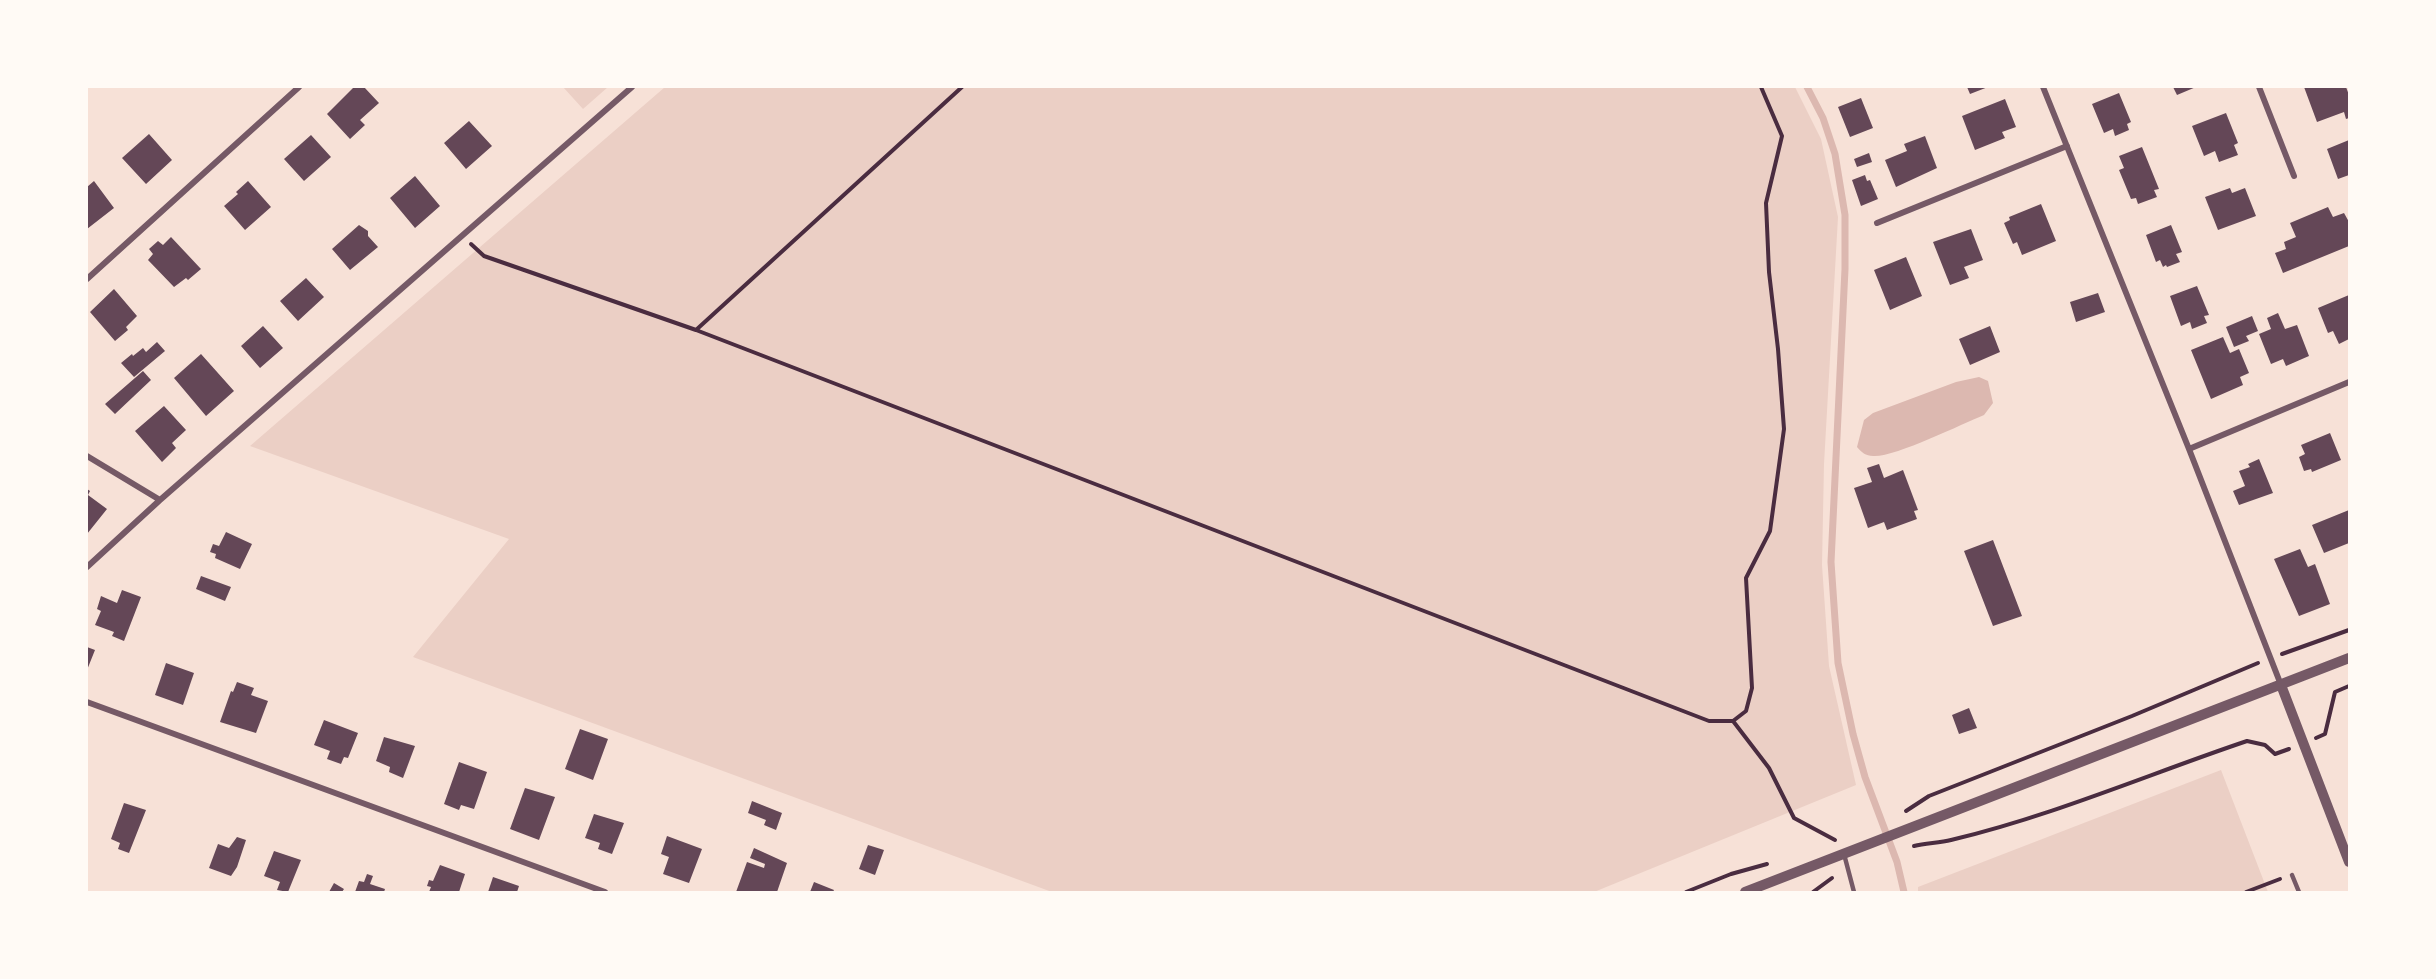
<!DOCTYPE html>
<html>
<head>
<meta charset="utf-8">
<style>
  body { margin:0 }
  #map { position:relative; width:2436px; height:979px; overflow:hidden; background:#f7e1d7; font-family:Jost,sans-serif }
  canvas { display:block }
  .frame { position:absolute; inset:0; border:88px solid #fffaf5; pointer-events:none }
</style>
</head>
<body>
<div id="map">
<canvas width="2436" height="979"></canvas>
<div class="frame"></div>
</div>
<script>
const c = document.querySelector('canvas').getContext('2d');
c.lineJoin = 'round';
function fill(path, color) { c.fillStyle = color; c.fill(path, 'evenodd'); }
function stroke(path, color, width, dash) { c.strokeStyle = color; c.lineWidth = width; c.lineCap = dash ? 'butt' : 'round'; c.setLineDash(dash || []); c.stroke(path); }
fill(new Path2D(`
  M563 87H608L583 109Z
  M665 87H1795L1821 139 1838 217 1824 464 1822 565 1829 666 1856 785 1594 892H1052L413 657 509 539 250 446Z
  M2221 770 2268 892H1918V887Z`), '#ebcfc5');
fill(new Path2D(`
  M1979 377 1988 381 1993 403 1984 415C1962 424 1893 458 1873 456 1866 456 1861 452 1857 447L1864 420 1873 413 1956 382Z`), '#dcb8b0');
stroke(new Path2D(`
  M1807 87 1823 118 1835 154 1845 215V269L1831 562 1838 663 1853 734 1865 777 1897 862 1904 892`), '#dcb8b0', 7);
fill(new Path2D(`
  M354 87H364L379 103 360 120 365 125 350 139 327 114Z
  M1967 87H1988L1970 94Z
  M2173 87H2196L2177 95Z
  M2304 87H2346L2349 95V118L2346 119 2344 112 2317 122Z
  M2119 93 2131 122 2127 124 2129 130 2115 136 2113 129 2104 133 2092 104Z
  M1861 98 1873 128 1850 137 1838 107Z
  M2005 99 2016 127 2002 132 2005 138 1975 150 1962 116Z
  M2226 113 2238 143 2234 145 2238 155 2219 162 2215 151 2204 156 2192 126Z
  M469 121 492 146 466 169 444 143Z
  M149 134 172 160 146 184 122 158Z
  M311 135 331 157 304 181 284 159Z
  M1925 136 1937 168 1896 187 1885 160 1907 151 1904 144Z
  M2349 140V175L2338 179 2327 149Z
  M2142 147 2159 189 2154 190 2157 197 2138 204 2136 198 2131 199 2119 170 2124 168 2119 156Z
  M1869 153 1872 162 1857 167 1854 159Z
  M1865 175 1867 181 1870 180 1878 199 1861 206 1852 180Z
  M415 176 440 206 415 228 390 198Z
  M94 181 114 208 87 229V187Z
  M248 181 271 207 245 230 224 206 238 194 236 192Z
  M2230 188 2232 193 2245 188 2256 216 2218 230 2205 197Z
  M2041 204 2056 241 2022 255 2017 242 2013 244 2004 223 2010 220 2009 217Z
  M2328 207 2333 217 2344 213 2349 222V246L2283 273 2275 253 2286 249 2284 242 2296 237 2290 223Z
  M359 225 368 231V236L378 247 350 270 332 249Z
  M2171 225 2182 252 2176 254 2180 262 2167 267 2166 265 2163 267 2160 260 2156 262 2146 235Z
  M1971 229 1983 260 1964 267 1969 278 1950 285 1933 242Z
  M171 237 201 269 188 280 186 278 174 287 148 260 153 254 149 249 158 241 163 245Z
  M1906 257 1922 296 1890 310 1874 270Z
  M306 278 324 297 298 321 280 301Z
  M2197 286 2209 315 2204 316 2207 323 2192 329 2190 322 2181 326 2170 296Z
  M114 289 137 316 126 327 128 330 115 341 90 312Z
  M2098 293 2105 312 2076 322 2070 302Z
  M2349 295V339L2339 344 2333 331 2328 333 2318 308Z
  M2278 313 2285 329 2297 325 2309 356 2286 366 2283 359 2271 364 2259 334 2271 329 2267 318Z
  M2252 316 2258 331 2246 336 2249 341 2234 347 2226 327Z
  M263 326 283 348 260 368 241 346Z
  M1990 326 2000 352 1970 365 1959 339Z
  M2223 337 2230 353 2239 349 2249 373 2240 377 2243 385 2211 399 2191 350Z
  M157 342 165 351 134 377 121 363 132 354 133 356 143 348 146 352Z
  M201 354 234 391 206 416 174 378Z
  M143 371 151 380 115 414 105 404Z
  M164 406 186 430 172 443 176 448 162 462 135 431Z
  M2330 433 2341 460 2312 472 2311 469 2304 471 2299 457 2305 454 2301 445Z
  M2259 459 2273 493 2239 505 2233 491 2245 486 2239 471 2250 467 2248 464Z
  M1879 464 1884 478 1903 470 1918 510 1914 511 1917 519 1887 530 1884 522 1868 528 1854 488 1872 482 1867 468Z
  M87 489 90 491 88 495 107 509 87 534Z
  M2349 510V543L2324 553 2312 525Z
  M226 532 252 544 240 569 215 558 216 554 210 552 213 544 219 546Z
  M1993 540 2022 616 1993 626 1964 551Z
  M2300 549 2308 567 2315 564 2330 604 2299 616 2274 559Z
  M201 576 231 587 225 601 196 589Z
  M122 590 141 597 124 641 112 636 114 632 95 625 101 611 97 609 101 596 117 603Z
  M87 647 95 650 87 670Z
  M166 663 194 673 183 705 155 695Z
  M237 682 254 688 251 695 268 701 256 733 220 722 231 691 233 692Z
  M1969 708 1977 728 1959 734 1952 715Z
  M324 720 358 733 348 758 344 757 341 764 327 759 330 751 314 745Z
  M580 729 608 739 593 780 565 769Z
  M384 737 415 746 403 778 389 772 390 767 376 761Z
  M459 762 487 772 474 809 461 805 459 810 444 804Z
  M525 788 555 797 539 840 510 829Z
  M752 801 782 813 776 830 764 825 766 820 748 813Z
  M124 803 146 810 129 853 118 849 120 843 111 839Z
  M594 814 624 823 612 854 598 849 600 843 585 838Z
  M667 836 702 849 689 883 663 874 669 857 661 854Z
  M237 837 246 840 237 867 231 876 209 868 218 844 229 848Z
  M868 845 884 850 875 875 859 869Z
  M754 848 787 863 777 892H736L747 862 764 868 765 864 750 858Z
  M274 851 301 860 288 892 277 890 280 882 264 876Z
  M440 865 465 874 459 892H429L431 887 427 886 429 880 433 881Z
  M367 874 373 876 370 884 385 889 384 892H355L359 881 364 882Z
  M493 877 519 886 517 892H488Z
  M814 882 834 890 833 892H810Z
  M334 883 344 889 342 892H329Z`), '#644757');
stroke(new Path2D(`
  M471 244 484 256 696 330 962 87
  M696 330 1709 721H1733L1746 711 1752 688 1746 578 1770 531 1784 429 1778 349 1769 272 1766 203 1782 136 1761 87
  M2282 654 2349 630
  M1733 721 1769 768 1794 818 1835 840
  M2316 738 2325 734 2335 692 2349 686
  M1906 811 1929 796 2132 716 2258 663
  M1914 846C1926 843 1939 843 1951 840 2052 816 2149 774 2247 741L2265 745 2275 754 2289 749
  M1686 892 1731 874 1767 864
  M1813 892 1832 878
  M2246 892 2280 879`), '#4a2c40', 4);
stroke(new Path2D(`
  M1844 854 1854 892
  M2292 875 2299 892`), '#755966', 4.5);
stroke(new Path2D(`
  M2043 87 2189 449 2281 685
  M2259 87 2294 176
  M1877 223 2067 146
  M87 279 299 87
  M2189 449 2349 382
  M87 456 160 500
  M87 567 160 500 632 87
  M87 702 605 892`), '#755966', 6);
stroke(new Path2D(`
  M2281 685 2349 862
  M1745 892 2349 658`), '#755966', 10);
</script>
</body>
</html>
